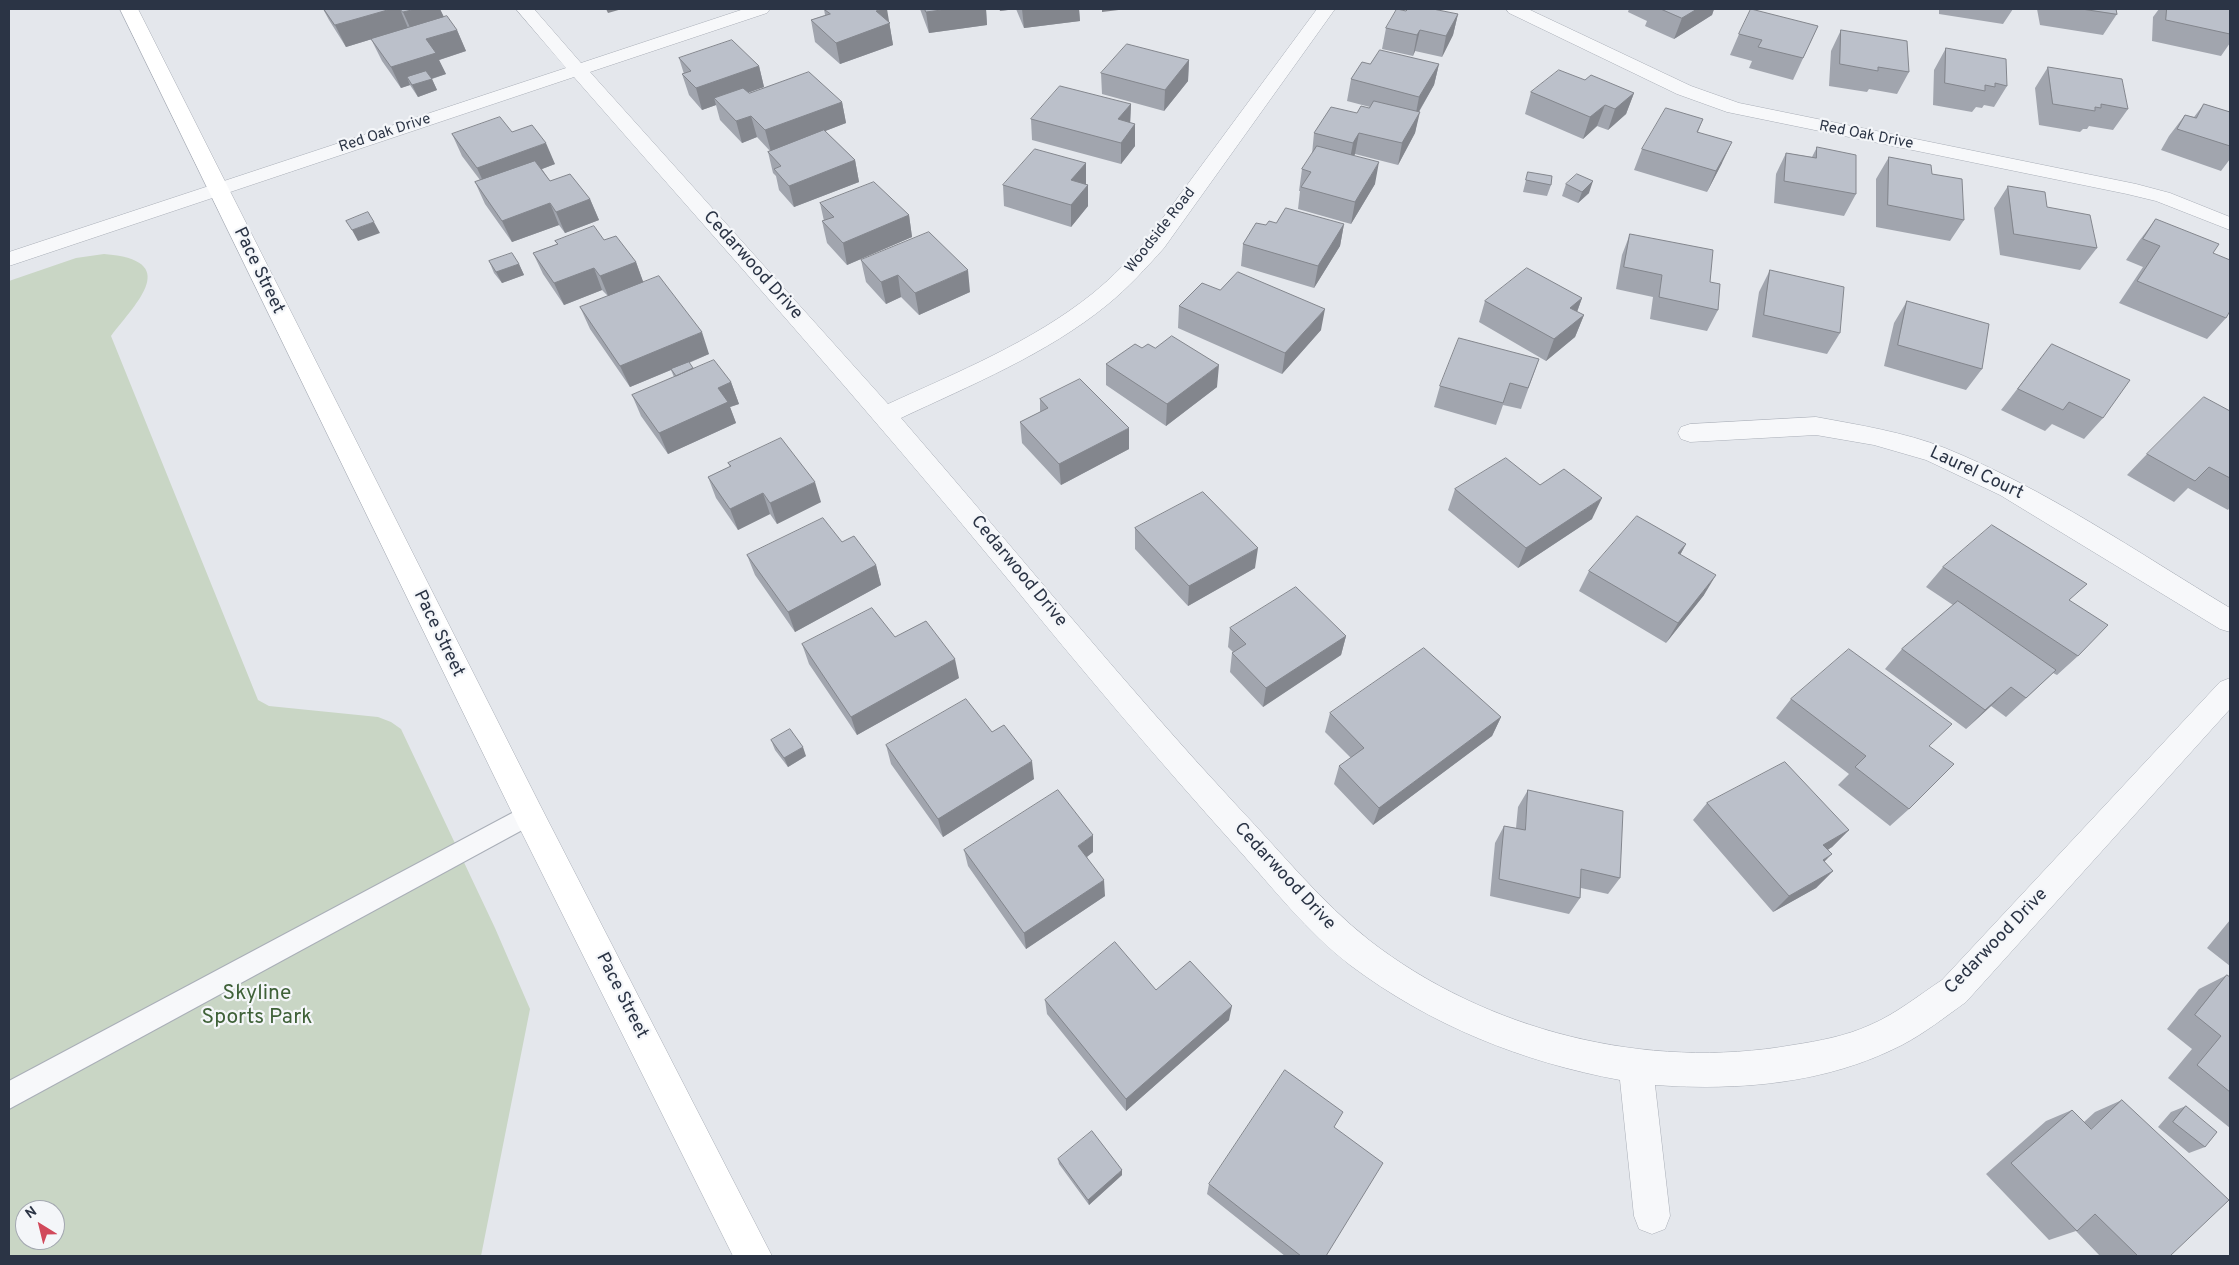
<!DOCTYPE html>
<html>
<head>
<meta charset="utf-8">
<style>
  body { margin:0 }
  #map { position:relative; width:2239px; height:1265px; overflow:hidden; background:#e4e7ec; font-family:Overpass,sans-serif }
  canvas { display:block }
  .frame { position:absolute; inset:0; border:10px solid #2b3445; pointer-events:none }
  .north { position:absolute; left:15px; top:1200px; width:50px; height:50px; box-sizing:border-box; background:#f4f6f9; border:1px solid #a4a8b1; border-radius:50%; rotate:324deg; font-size:14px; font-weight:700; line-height:20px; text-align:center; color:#2b3445 }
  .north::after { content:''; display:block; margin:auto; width:18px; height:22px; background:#d1495b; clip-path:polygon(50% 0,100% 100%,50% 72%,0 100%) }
</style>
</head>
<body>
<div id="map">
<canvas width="2239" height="1265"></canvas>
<div class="frame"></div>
<div class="north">N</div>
</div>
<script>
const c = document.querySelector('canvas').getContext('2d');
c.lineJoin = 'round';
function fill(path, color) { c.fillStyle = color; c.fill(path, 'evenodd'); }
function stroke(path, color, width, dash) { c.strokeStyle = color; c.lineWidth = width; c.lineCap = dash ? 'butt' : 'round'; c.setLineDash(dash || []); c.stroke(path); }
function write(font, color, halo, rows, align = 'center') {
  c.font = font + ' Overpass,sans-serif'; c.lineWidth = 4.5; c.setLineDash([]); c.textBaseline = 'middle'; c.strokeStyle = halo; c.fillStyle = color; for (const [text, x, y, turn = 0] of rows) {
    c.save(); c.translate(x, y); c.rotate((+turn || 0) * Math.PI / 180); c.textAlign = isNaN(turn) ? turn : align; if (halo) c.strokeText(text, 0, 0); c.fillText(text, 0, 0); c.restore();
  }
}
fill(new Path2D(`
  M104 254C182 260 137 302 111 336L258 700 269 706 378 717 391 722 401 729 495 928 530 1009 481 1256H9V281L76 258ZM25 1210H55V1240H25Z`), '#c9d6c5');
const service = new Path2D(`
  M529 804 537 808 541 815 537 822 9 1109V1081Z`);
const minor = new Path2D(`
  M516 9H534L581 63 744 9H770L767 13 590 72 888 404C958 372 1032 342 1092 294 1113 277 1131 258 1148 238L1317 9H1335L1164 248C1146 268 1128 288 1107 305 1047 354 971 385 901 418 1014 548 1122 682 1239 808 1281 852 1321 902 1369 940 1486 1031 1647 1071 1793 1045 1819 1041 1846 1036 1870 1025 1896 1014 1919 995 1942 980L2220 682 2230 678V709L1966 1002C1945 1017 1925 1033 1902 1045 1826 1084 1739 1091 1655 1085L1670 1216 1665 1229 1652 1234 1639 1229 1634 1216 1620 1080C1522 1062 1430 1025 1350 965 1307 932 1273 888 1237 848 1157 759 1081 669 1006 577 866 407 719 243 574 77L9 266V252L566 68Z
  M1506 9H1528L1691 86 1739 103 2136 184 2170 193 2230 217V230L2156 201 2127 194 1727 112 1677 94 1509 13Z
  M1816 417C1859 425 1904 432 1945 448 2046 489 2137 552 2230 608V632L2220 629 2000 495 1926 460 1874 445 1816 435 1690 442 1681 439 1678 433 1681 427 1690 424Z`);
const secondary = new Path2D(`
  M120 9H138L540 805 772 1256H733L518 825Z`);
stroke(service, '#a9aeb7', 2);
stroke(minor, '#a9aeb7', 1);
stroke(secondary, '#a9aeb7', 1);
fill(service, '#f7f8fa');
fill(minor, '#f7f8fa');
fill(secondary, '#fff');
fill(new Path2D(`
  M323 9H440L444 17 457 30 466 51 439 60 446 74 432 79 437 90 418 97 410 85 401 88 382 61 371 39 408 28 346 47 329 20Z
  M824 9 889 22 893 45 840 64 815 42 811 20 825 15Z
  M920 9H986L987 25 929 33Z
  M999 9H1079L1080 21 1024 28 1016 9 1000 11Z
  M1629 9H1714L1712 15 1674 39 1645 26 1647 21 1628 12Z
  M1939 9H2013L2003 24 1939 14Z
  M2037 9H2116L2117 14 2103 35 2040 25Z
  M2159 9H2230V43L2221 56 2152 41 2153 17Z
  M1406 11 1458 14 1453 35 1442 57 1415 51 1413 56 1382 49 1386 28Z
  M1818 26 1793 80 1749 68 1752 61 1730 55 1739 34Z
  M1841 30 1909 72 1897 94 1869 89 1867 92 1829 86 1831 51Z
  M1946 48 2007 86 1994 107 1984 105 1982 108 1976 107 1972 112 1933 105 1934 70Z
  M679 58 759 66 764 87 748 93 842 102 846 123 825 131 855 160 859 182 794 207 779 190 776 176 773 173 768 152 770 151 757 137 742 143 720 120 716 105 702 110 689 95 682 74H684Z
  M1189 60 1188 81 1164 111 1102 94 1101 73Z
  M1370 64H1439L1434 85 1419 112 1415 133 1398 165 1355 154 1354 156 1375 184 1351 224 1298 209 1300 191H1299L1302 169 1312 154 1314 133 1369 108 1370 107 1347 101 1351 79Z
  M2048 67 2128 109 2113 130 2089 126 2087 129H2083L2080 132 2039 125 2035 88Z
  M1585 80 1634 93 1626 114 1608 130 1597 126 1583 139 1525 114 1531 92Z
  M1131 104 1130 123 1135 124V146L1121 164 1032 140 1031 119Z
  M2204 104 2230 112V159L2221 171 2161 150 2169 136 2185 115 2194 117Z
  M1703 119 1698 132 1722 163 1707 192 1634 170 1642 149Z
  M512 132 555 164 542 169 550 181 590 199 599 220 565 233 559 225 512 242 485 204 475 182 480 180 462 156 452 134Z
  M1817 147 1856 194 1844 216 1774 203 1776 174 1786 153 1812 157Z
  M1889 157 1932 174 1964 220 1950 241 1876 227V179Z
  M1086 163V184L1088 185V206L1071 227 1004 206 1003 185Z
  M1528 172 1551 185 1547 196 1523 192Z
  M1566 184 1589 193 1578 203 1562 196Z
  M2008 186 2047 207 2097 248 2080 270 2000 255 1994 208Z
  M820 203 909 215 912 237 847 265 827 243 822 221H824Z
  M2156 219 2213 253 2226 318 2207 339 2119 303 2143 267 2126 260 2139 241Z
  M1276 223 1344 224 1340 246 1314 288 1241 266 1243 244 1266 225Z
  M1630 234 1710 282 1718 310 1707 331 1650 319 1653 297 1616 289 1622 255Z
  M604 240 636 262 643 282 709 354 689 363 693 368 731 382 739 404 730 407 736 423 668 454 641 416 632 395 674 377 671 370 630 387 590 329 580 307 608 296 602 290 564 305 543 274 533 253 557 244 555 241Z
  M861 260 970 292 919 315 901 297 886 304 866 282Z
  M489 261 519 264 524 275 502 283 494 273Z
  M1770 270 1840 333 1827 354 1752 337 1759 292Z
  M1582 298 1577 312 1584 315 1575 337 1546 361 1479 322 1485 301Z
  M1907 301 1982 369 1966 390 1884 366 1894 323Z
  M1179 306 1321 330 1282 374 1178 328Z
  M2052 344 2103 418 2084 439 2052 424 2045 431 2001 410Z
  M1142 348 1217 387 1166 426 1106 385V364Z
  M1539 359 1521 409 1503 405 1496 425 1434 407 1440 386Z
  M1040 399 1129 449 1061 485 1022 443 1020 422 1040 412Z
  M2230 411V507L2228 510 2188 488 2174 502 2127 475 2147 454Z
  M728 463 821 502 777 524 770 514 738 530 716 498 708 477 730 467Z
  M1540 485 1592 519 1518 568 1448 510 1455 489Z
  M1135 528 1255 568 1188 606 1135 549Z
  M842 542 876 565 881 585 795 632 755 575 747 555Z
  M1686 544 1680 555 1704 595 1666 643 1579 591 1589 571Z
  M1943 567 2070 601 2078 656 2057 675 2053 673 2006 717 1991 706 1966 729 1885 669 1902 649 1953 605 1926 587Z
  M1230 628 1346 636 1341 655 1263 707 1230 672 1232 653 1233 652 1228 647Z
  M802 644 959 678 857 735 809 664Z
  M1791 699 1930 746 1909 809 1890 826 1838 785 1849 774 1776 718Z
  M1330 713 1501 717 1492 736 1373 825 1334 784 1339 766 1351 758 1325 732Z
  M992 732 1034 779 943 837 891 764 886 745Z
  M771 740 806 756 788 767 775 750Z
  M1528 790 1620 878 1608 894 1581 888 1580 898 1569 914 1490 896 1495 843 1504 826 1516 828 1518 807Z
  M1707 803 1849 830 1832 847 1828 850 1824 862 1833 871 1816 888 1773 912 1693 820Z
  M964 850 1093 852 1087 857 1105 896 1026 949 968 866Z
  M2230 920V966L2207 948Z
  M2227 975 2230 977V1128L2168 1078 2192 1049 2167 1029 2199 989Z
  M1156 990 1229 1020 1126 1111 1047 1014 1045 1000Z
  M2122 1100 2170 1256H2100L2076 1231 2049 1240 1986 1174 2046 1121 2072 1110 2084 1122 2095 1112Z
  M2186 1106 2205 1147 2189 1153 2158 1127 2171 1112Z
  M1335 1128 1326 1256H1285L1207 1194 1209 1184Z
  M1058 1159 1122 1175 1089 1205 1059 1164Z`), '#a1a5ae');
fill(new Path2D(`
  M391 9H400L408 28 346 47 335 25Z
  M416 9H440L447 24 413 34 403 12Z
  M606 9H622L608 13Z
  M883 9H887L893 45 840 64 836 43 876 11Z
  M949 9H986L987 25 929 33 926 12Z
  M1000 9H1016L1000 11Z
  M1022 9H1079L1080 21 1024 28Z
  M1102 9H1127L1102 12Z
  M1697 9H1714L1712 15 1674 39 1682 18Z
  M1458 14 1453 35 1442 57 1446 36Z
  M457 30 466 51 439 60 446 74 412 85 407 77 410 85 401 88 391 67 426 39Z
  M1420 30 1415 51 1413 56 1417 35Z
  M1189 60 1188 81 1164 111 1165 90Z
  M1439 64 1434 85 1415 118 1419 97Z
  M759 66 764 87 719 103 714 98 716 105 702 110 696 88Z
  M432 79 437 90 418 97 412 85Z
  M1634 93 1626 114 1608 130 1615 109Z
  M842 102 846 123 771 152 765 130Z
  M1131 104 1130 126 1118 119Z
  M1605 105 1597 126 1583 139 1590 117Z
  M1420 112 1415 133 1398 165 1402 143Z
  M751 116 757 137 742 143 736 121Z
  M1135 124V146L1121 164V143Z
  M1359 133 1355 154 1349 164 1353 143Z
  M1732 142 1722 163 1707 192 1716 171Z
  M546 143 555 164 487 190 477 168Z
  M855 160 859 182 794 207 789 186Z
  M1379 162 1375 184 1351 224 1355 202Z
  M1086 163V185L1071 180Z
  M1593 181 1589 193 1578 203 1582 192Z
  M1088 185V206L1071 227V205Z
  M590 199 599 220 565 233 556 212Z
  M550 203 559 225 512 242 502 221Z
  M909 215 912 237 847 265 843 243Z
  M374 222 380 233 358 241 352 230Z
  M1344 224 1340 246 1314 288 1318 266Z
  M636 262 644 284 609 298 600 276Z
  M519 264 524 275 502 283 496 272Z
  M594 268 602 290 564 305 554 283Z
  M968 270 970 292 919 315 915 293Z
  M898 275 901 297 886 304 881 282Z
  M1582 298 1574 320 1570 308Z
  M1325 309 1321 330 1282 374 1285 353Z
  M1584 315 1575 337 1546 361 1554 339Z
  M702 332 709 354 630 387 620 366Z
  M1219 365 1217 387 1166 426 1167 404Z
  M731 382 739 404 730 407 736 423 668 454 659 433 718 388Z
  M1129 428V449L1061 485 1059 464Z
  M815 482 821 502 777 524 770 503Z
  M763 493 770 514 738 530 730 509Z
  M1602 498 1592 519 1518 568 1526 548Z
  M1686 544 1675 564 1678 553Z
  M1258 548 1255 568 1188 606 1189 586Z
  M876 565 881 585 795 632 788 612Z
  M1716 575 1704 595 1666 643 1678 623Z
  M1346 636 1341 655 1263 707 1266 688Z
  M955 659 959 678 857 735 851 717Z
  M2011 687 1991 706 1966 729 1985 710Z
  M1501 717 1492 736 1373 825 1379 808Z
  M803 747 806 756 788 767 784 758Z
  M1032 761 1034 779 943 837 938 819Z
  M1849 830 1832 847 1806 862 1823 845Z
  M1093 835V852L1079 863 1078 846Z
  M1832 854 1815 871 1823 860Z
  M1833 871 1816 888 1773 912 1789 896Z
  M1104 880 1105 896 1026 949 1024 933Z
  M1232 1006 1229 1020 1126 1111V1099Z
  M1122 1170V1175L1089 1205 1088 1200Z`), '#83868d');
const building = new Path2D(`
  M324 9H391L335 25Z
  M400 9H416L403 12Z
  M824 9H883L876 11 890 23 836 43 811 20 830 14Z
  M925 9H949L926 12Z
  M1397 9 1406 11 1408 9H1433L1458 14 1446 36 1420 30 1417 35 1386 28Z
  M1661 9H1697L1682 18Z
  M1751 9 1818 26 1803 58 1758 47 1762 40 1739 34Z
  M2082 9H2116L2117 14Z
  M2167 9H2230V34L2166 20Z
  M447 16 457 30 426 39 436 53 391 67 371 39Z
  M1841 30 1907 41 1909 72 1878 67V71L1840 64Z
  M732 40 759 66 696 88 682 74 691 71 679 58Z
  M1127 44 1189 60 1165 90 1101 73Z
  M1946 48 2006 59 2007 86 1995 83V87L1985 85V91L1945 83Z
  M1380 50 1439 64 1419 97 1351 79 1362 62 1370 64Z
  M2048 67 2122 79 2128 109 2101 104V108L2095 107V111L2053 104Z
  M1559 70 1585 80 1591 75 1634 93 1615 109 1605 105 1590 117 1531 92Z
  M426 71 432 79 412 85 407 77Z
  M809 72 842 102 765 130 751 116 736 121 714 98 743 88 749 93Z
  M1060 86 1131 104 1118 119 1135 124 1121 143 1031 119Z
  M1374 101 1420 112 1402 143 1359 133 1353 143 1314 133 1331 107 1357 113 1361 106 1369 108Z
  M2204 104 2230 112V146L2177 129 2185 115 2196 118Z
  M1666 108 1703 119 1697 132 1732 142 1716 171 1642 149Z
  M500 117 512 132 532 125 546 143 477 168 452 134Z
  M824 130 855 160 789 186 774 169 781 166 768 152Z
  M1317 146 1379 162 1355 202 1301 187 1311 172 1302 169Z
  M1817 147 1856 155V194L1784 181 1786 153 1816 158Z
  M1035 149 1086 163 1071 180 1088 185 1071 205 1003 185Z
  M1889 157 1931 165 1932 174 1962 179 1964 220 1888 205Z
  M535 161 550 181 570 174 590 199 556 212 550 203 502 221 475 182Z
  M1528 172 1552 176 1551 185 1526 180Z
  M1577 174 1593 181 1582 192 1566 184Z
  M874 182 909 215 843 243 822 221 834 217 820 203Z
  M2008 186 2045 192 2047 207 2090 215 2097 248 2014 234Z
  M1286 208 1344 224 1318 266 1243 244 1256 223 1266 225 1269 221 1276 223Z
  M368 212 374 222 352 230 346 221Z
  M2156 219 2219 244 2213 253 2230 260V311L2226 318 2137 281 2160 246 2143 239Z
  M594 226 604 240 616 236 636 262 600 276 594 268 554 283 533 253 558 244 555 241Z
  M929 232 968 270 915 293 898 275 881 282 861 260Z
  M1630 234 1713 250 1710 282 1720 284 1718 310 1659 297 1662 275 1624 267Z
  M512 253 519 264 496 272 489 261Z
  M1527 268 1582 298 1570 308 1584 315 1554 339 1485 301Z
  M1770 270 1844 287 1840 333 1764 315Z
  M1238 272 1325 309 1285 353 1179 306 1202 283 1220 290Z
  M659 276 702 332 620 366 580 307Z
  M1907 301 1989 324 1982 369 1898 345Z
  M1172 336 1219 365 1167 404 1106 364 1135 344 1142 348 1148 344 1155 348Z
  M1459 338 1539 359 1528 388 1510 383 1503 403 1440 386Z
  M2052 344 2130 380 2103 418 2069 402 2063 410 2018 389Z
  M714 360 731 382 718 388 728 402 659 433 632 395Z
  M689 362 693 368 676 376 671 369Z
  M1080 379 1129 428 1059 464 1020 422 1048 408 1040 399Z
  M2204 397 2230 411V478L2209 467 2195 481 2147 454Z
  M781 438 815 482 770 503 763 493 730 509 708 477 731 466 728 463Z
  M1506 458 1540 485 1564 469 1602 498 1526 548 1455 489Z
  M1203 492 1258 548 1189 586 1135 528Z
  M1637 516 1686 544 1678 553 1716 575 1678 623 1589 571Z
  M823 518 842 542 854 536 876 565 788 612 747 555Z
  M1992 525 2087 584 2069 600 2108 625 2078 656 1943 567Z
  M1296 587 1346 636 1266 688 1232 653 1246 644 1230 628Z
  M1958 601 2056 670 2026 698 2011 687 1985 710 1902 649Z
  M872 608 895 637 926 621 955 659 851 717 802 644Z
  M1424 648 1501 717 1379 808 1339 766 1364 748 1330 713Z
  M1849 649 1952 724 1929 746 1954 764 1909 809 1855 767 1866 756 1791 699Z
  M966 699 992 732 1004 725 1032 761 938 819 886 745Z
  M790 729 803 747 784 758 771 740Z
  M1785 762 1849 830 1823 845 1832 854 1823 860 1833 871 1789 896 1707 803Z
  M1058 790 1093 835 1078 846 1104 880 1024 933 964 850Z
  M1528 790 1623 811 1620 878 1581 869 1580 898 1499 879 1504 826 1525 830Z
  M1115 942 1156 990 1190 961 1232 1006 1126 1099 1045 1000Z
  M2227 975 2230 977V1092L2197 1065 2221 1036 2195 1015Z
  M1285 1070 1343 1112 1334 1127 1383 1163 1326 1256H1301L1209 1184Z
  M2122 1100 2229 1200 2170 1256H2138L2095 1214 2077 1231 2011 1163 2072 1110 2091 1129Z
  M2186 1106 2217 1132 2205 1147 2173 1122Z
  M1092 1131 1122 1170 1088 1200 1058 1159Z`);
fill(building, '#bbc0ca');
stroke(building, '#83868d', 1);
write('15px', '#2b3445', '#f4f6f9', [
  ["Red Oak Drive",385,134,-18],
  ["Red Oak Drive",1866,136,11],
  ["Woodside Road",1161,231,-52]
]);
write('18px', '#2b3445', '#f4f6f9', [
  ["Cedarwood Drive",752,266,48],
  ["Pace Street",258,271,64],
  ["Laurel Court",1976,474,25],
  ["Cedarwood Drive",1018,572,50],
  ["Pace Street",438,634,64],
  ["Cedarwood Drive",1284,877,47],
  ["Cedarwood Drive",1997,942,-46],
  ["Pace Street",621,996,63]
]);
write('21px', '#3f6138', '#f4f6f9', [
  ["Skyline",257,995],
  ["Sports Park",257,1019]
]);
</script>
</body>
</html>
